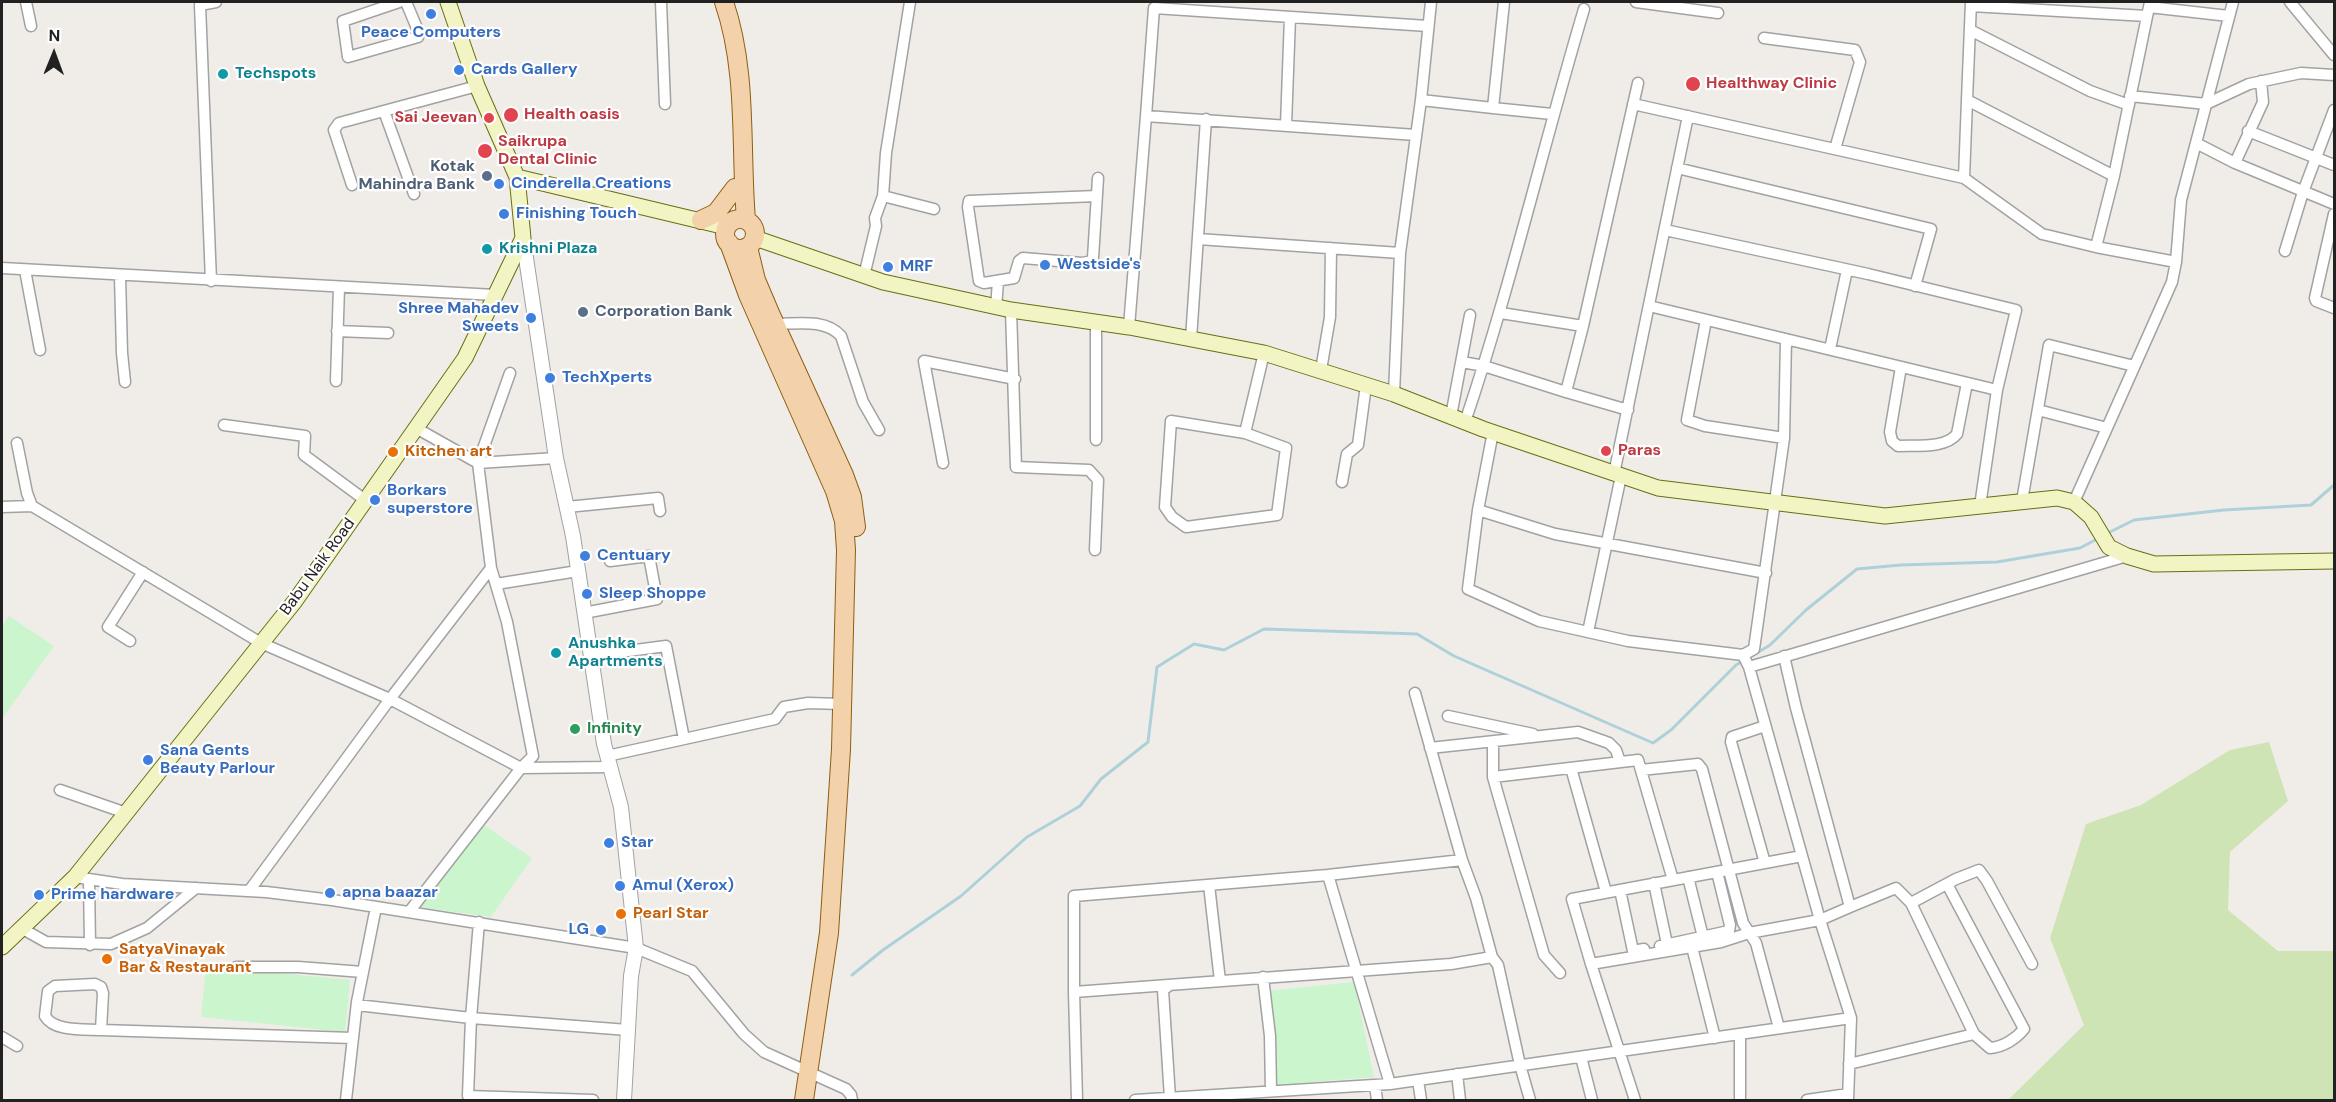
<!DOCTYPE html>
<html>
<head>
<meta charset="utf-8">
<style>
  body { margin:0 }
  #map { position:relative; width:2336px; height:1102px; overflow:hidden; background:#f0ede9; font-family:"DM Sans",sans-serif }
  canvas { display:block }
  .frame { position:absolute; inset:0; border:3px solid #212121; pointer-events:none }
  .north { position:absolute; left:24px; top:24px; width:60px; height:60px; -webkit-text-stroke:4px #fff; paint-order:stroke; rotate:1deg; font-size:16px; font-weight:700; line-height:24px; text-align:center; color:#212121 }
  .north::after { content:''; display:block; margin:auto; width:21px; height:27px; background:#212121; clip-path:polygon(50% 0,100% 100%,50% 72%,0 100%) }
</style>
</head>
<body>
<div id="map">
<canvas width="2336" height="1102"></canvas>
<div class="frame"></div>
<div class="north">N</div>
</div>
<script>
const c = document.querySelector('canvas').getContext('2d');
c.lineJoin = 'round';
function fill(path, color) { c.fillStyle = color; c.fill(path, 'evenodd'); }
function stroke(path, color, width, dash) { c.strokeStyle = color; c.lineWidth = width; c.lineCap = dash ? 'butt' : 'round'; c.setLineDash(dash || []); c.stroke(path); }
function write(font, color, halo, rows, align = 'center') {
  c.font = font + ' "DM Sans",sans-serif'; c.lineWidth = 4.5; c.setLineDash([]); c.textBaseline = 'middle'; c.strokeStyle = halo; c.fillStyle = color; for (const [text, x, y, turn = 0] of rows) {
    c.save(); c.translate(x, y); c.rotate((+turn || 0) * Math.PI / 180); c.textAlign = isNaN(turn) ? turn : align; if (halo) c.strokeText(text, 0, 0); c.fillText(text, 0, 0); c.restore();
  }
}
fill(new Path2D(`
  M2269 742 2288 801 2230 852 2228 910 2278 951H2334V1100H2008L2084 1025 2050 938 2086 824 2141 805 2230 750Z`), '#cee4b5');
fill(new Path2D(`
  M9 616 54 646 2 719V626Z
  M481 823 532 858 491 917 421 907Z
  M206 966 350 980 345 1032 201 1017Z
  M1354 982 1374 1077 1275 1085 1267 991Z`), '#cbf5cd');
stroke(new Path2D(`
  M2108 533 2134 520 2224 510 2311 505 2334 485
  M1757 653 1770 645 1806 610 1857 569 1901 565 1997 562 2080 548 2099 538
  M852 975 883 950 961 896 1027 837 1080 806 1101 779 1148 742 1157 667 1194 644 1224 650 1264 629 1417 634 1454 656 1653 743 1671 730 1736 665 1743 661`), '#aed1d9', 3);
const minor = new Path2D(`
  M26 2 31 26
  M399 2 343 21 348 57 418 37 419 33 406 2
  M661 2 665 104
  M1431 2 1421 100 1493 108
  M1504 2 1493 108 1552 114
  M1636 2 1718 13
  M2290 2 2334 55
  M1971 6 2147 16
  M2149 7 2229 16
  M1970 30 2090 91 2129 105
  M1764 38 1855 50 1860 62 1835 149
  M2130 96 2206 104 2249 84 2301 73 2334 75
  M1633 104 1964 178 2042 234 2096 247 2114 176 1967 100 1971 2
  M384 111 414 194
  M1146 116 1154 8 1428 26
  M1286 125 1290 17
  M2248 131 2334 165
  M2196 143 2235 163 2334 204
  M2235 163 2263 102 2261 81
  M1677 168 1931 229 1915 286
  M2114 176 2150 2
  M1964 178 1967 100
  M352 185 334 130 339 123 477 86
  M883 196 934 209
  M1097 196 969 201 968 207 979 281 984 283 1014 278 1019 261 1023 258 1082 263 1092 261 1093 258 1098 178
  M2334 214 2315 298 2316 301 2334 308
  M1665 230 1868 274 2016 310 1997 390
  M1198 239 1400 253 1421 100
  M2096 247 2176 262
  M2285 251 2303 192 2334 110
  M2 268 495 295
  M25 270 40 350
  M120 276 122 353 125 382
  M864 276 876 226 875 218 883 196 886 153 910 2
  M211 281 200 5 216 2
  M1649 306 1997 390 1980 506
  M996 307 998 282
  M1011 310 1016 467 1089 470 1098 480 1095 550
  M1501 313 1583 326 1638 83
  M1706 320 1687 420 1705 426 1784 438
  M1096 322V440
  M775 324C796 324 825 318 841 336L863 402 879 430
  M1129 327 1146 116 1416 135
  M337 331 388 333
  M1191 339 1206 119
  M1786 339 1784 438 1754 649 1743 655 1749 667 2127 556
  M1830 349 1847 270
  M1462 362 1484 366 1566 392 1583 326
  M1901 367 1890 432 1892 441 1898 446C1916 445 1945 449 1957 434L1967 383
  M1321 370 1330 317 1331 248
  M336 381 339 287
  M1566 392 1628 410
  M1394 394 1400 253
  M2038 410 2107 428
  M1451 416 1470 315
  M1171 421 1245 433 1286 448 1277 515 1186 527 1172 517 1165 507Z
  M1465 422C1511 286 1543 146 1584 9
  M224 425 305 436 304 455 365 500
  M416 428 478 463 556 458
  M1493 432 1478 510 1468 589 1539 621 1628 641 1743 655
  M1245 433 1264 353
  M17 443 27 493 32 506 261 643 390 699 249 891
  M943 463 924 361 1015 379
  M1614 474 1688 116
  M1342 482 1347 454 1358 445 1366 385
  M2022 501 2049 345 2134 366
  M2074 502 2172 282 2176 262 2181 200 2233 2
  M2 507 32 506
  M567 507 658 498 660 511
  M1478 510 1555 534 1766 573
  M491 568 507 622 533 756 521 768
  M496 584 578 571
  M584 613 657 599 649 556 610 561
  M1588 632 1621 476
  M130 641 108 627 143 572
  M590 656 666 646 684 739 607 756
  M1749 667 1820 920 1850 907 1796 708 1784 656
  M1448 716 1533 734
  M1765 726 1732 737 1731 742 1765 863
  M684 739 775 719 784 707 808 703 842 704
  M1493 742V777L1544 955 1560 973
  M1430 748 1578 732 1609 743 1616 750 1620 762
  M521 768 610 767
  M1571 768 1606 892
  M1641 770 1698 764 1702 769 1743 923 1756 943 1779 1028
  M1493 777 1638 760 1673 880
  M60 790 126 813
  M1802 856 1572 899 1591 964 1721 942 1749 933 1820 920 1851 1018 1848 1100
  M1462 860 1476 898 1492 957 1498 965 1520 1065 1530 1100
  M1328 875 1390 1084
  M75 877 122 884 266 892 332 900 636 948 692 971 744 1034 764 1052 846 1089 851 1095 852 1100
  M1688 877 1703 937
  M89 880 90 945
  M1654 883 1667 944
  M1209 885 1220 981
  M1620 890 1633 951 1644 949
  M1911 903 1956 879 1979 870 1987 881 2032 964
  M1850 907 1896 888 1911 903 1974 1034 1990 1048C2003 1047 2016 1039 2024 1029L1947 884
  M409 912 521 768 390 699 491 568 478 463 510 373
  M479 922 471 1018 468 1096 593 1100
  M21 928 46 942 111 944 147 928 196 888
  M1660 946 1729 931 1730 925 1717 872
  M1692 947 1715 1038
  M1591 964 1635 1100
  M236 967H298L363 972
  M1263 977 1270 1036 1271 1091
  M1074 992 1451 964 1492 957
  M357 1005 471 1018 628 1030
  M101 1030 103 993 101 987 95 984 55 986 48 991 45 1016C54 1032 84 1029 101 1030L353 1038
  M2 1037 17 1046
  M1581 1057 1592 1100
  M1849 1064 1974 1034
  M1457 1074 1460 1100
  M1418 1080 1421 1100
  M1375 1085 1377 1100
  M1170 1098 1163 990 1170 985
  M346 1100 357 1002 376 907
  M1077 1100 1074 992V896L1328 875 1462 860 1415 693
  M1135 1100 1390 1084 1851 1018
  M1740 1100V1034
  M1807 1100 1848 1094`);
const tertiary = new Path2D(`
  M523 238 556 458 573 536 604 744 621 807 636 948 631 976 624 1100`);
const secondary = new Path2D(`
  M517 177 726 227
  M755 238 883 282 1011 310 1129 327 1264 353 1394 394 1483 429 1658 488 1885 516 2057 498 2074 502 2091 517 2109 547 2127 556 2154 564 2334 561
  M2 947 75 877 295 601 465 358 523 238 517 177 477 86 448 2`);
const primary = new Path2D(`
  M724 2C748 72 740 147 746 220
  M725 234a15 15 0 1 1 30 0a15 15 0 1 1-30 0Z
  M701 220 716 213 735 188
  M729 243 748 295 835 491 844 521 846 550 841 749 829 933 804 1100
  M748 247 756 280 770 313 844 475 852 497 856 527`);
stroke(minor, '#a2a2a2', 13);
stroke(tertiary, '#a2a2a2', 16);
stroke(secondary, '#686f11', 17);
stroke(primary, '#8e5f10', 20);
stroke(minor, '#fff', 10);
stroke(tertiary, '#fff', 14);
stroke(secondary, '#f3f4c3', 15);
stroke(primary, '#f3d1ab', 18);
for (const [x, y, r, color] of [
  [431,14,6,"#3f7fe0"],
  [459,70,6,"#3f7fe0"],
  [223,74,6,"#0f9aa8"],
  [1693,84,8,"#e0444e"],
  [511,115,8,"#e0444e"],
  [489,118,6,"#e0444e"],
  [485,151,8,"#e0444e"],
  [487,176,6,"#5c6f8a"],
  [499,184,6,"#3f7fe0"],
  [504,214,6,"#3f7fe0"],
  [487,249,6,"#0f9aa8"],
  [1045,265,6,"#3f7fe0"],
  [888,267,6,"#3f7fe0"],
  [583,312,6,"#5c6f8a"],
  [531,318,6,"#3f7fe0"],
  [550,378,6,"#3f7fe0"],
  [1606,451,6,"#e0444e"],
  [393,452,6,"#e8710a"],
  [375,500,6,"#3f7fe0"],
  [585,556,6,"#3f7fe0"],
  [587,594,6,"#3f7fe0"],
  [556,653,6,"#0f9aa8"],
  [575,729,6,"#2e9e5b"],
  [148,760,6,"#3f7fe0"],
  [609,843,6,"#3f7fe0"],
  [620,886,6,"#3f7fe0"],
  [330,893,6,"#3f7fe0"],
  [39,895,6,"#3f7fe0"],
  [621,914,6,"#e8710a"],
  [601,930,6,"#3f7fe0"],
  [107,959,6,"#e8710a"]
]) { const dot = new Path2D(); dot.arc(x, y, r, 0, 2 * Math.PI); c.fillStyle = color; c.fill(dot); stroke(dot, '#fff', 2); }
write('bold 16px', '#366cbe', '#fff', [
  ["Peace Computers",431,33,"center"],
  ["Cards Gallery",471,70],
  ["Cinderella Creations",511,184],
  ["Finishing Touch",516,214],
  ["Westside's",1057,265],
  ["MRF",900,267],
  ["Shree Mahadev",519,309,"right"],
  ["Sweets",519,327,"right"],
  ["TechXperts",562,378],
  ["Borkars",387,491],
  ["superstore",387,509],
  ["Centuary",597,556],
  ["Sleep Shoppe",599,594],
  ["Sana Gents",160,751],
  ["Beauty Parlour",160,769],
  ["Star",621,843],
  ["Amul (Xerox)",632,886],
  ["apna baazar",342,893],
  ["Prime hardware",51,895],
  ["LG",589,930,"right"]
], 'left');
write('bold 16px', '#0d838f', '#fff', [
  ["Techspots",235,74],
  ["Krishni Plaza",499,249],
  ["Anushka",568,644],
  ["Apartments",568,662]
], 'left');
write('bold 16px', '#be3a42', '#fff', [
  ["Healthway Clinic",1706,84],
  ["Health oasis",524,115],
  ["Sai Jeevan",477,118,"right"],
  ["Saikrupa",498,142],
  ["Dental Clinic",498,160],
  ["Paras",1618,451]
], 'left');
write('bold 16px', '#4e5e75', '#fff', [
  ["Kotak",475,167],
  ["Mahindra Bank",475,185],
  ["Corporation Bank",595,312,"left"]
], 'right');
write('bold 16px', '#c56008', '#fff', [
  ["Kitchen art",405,452],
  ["Pearl Star",633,914],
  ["SatyaVinayak",119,950],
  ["Bar & Restaurant",119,968]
], 'left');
write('16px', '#212121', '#fff', [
  ["Babu Naik Road",318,567,-54]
]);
write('bold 16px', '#27864d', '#fff', [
  ["Infinity",587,729]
], 'left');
</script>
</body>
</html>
